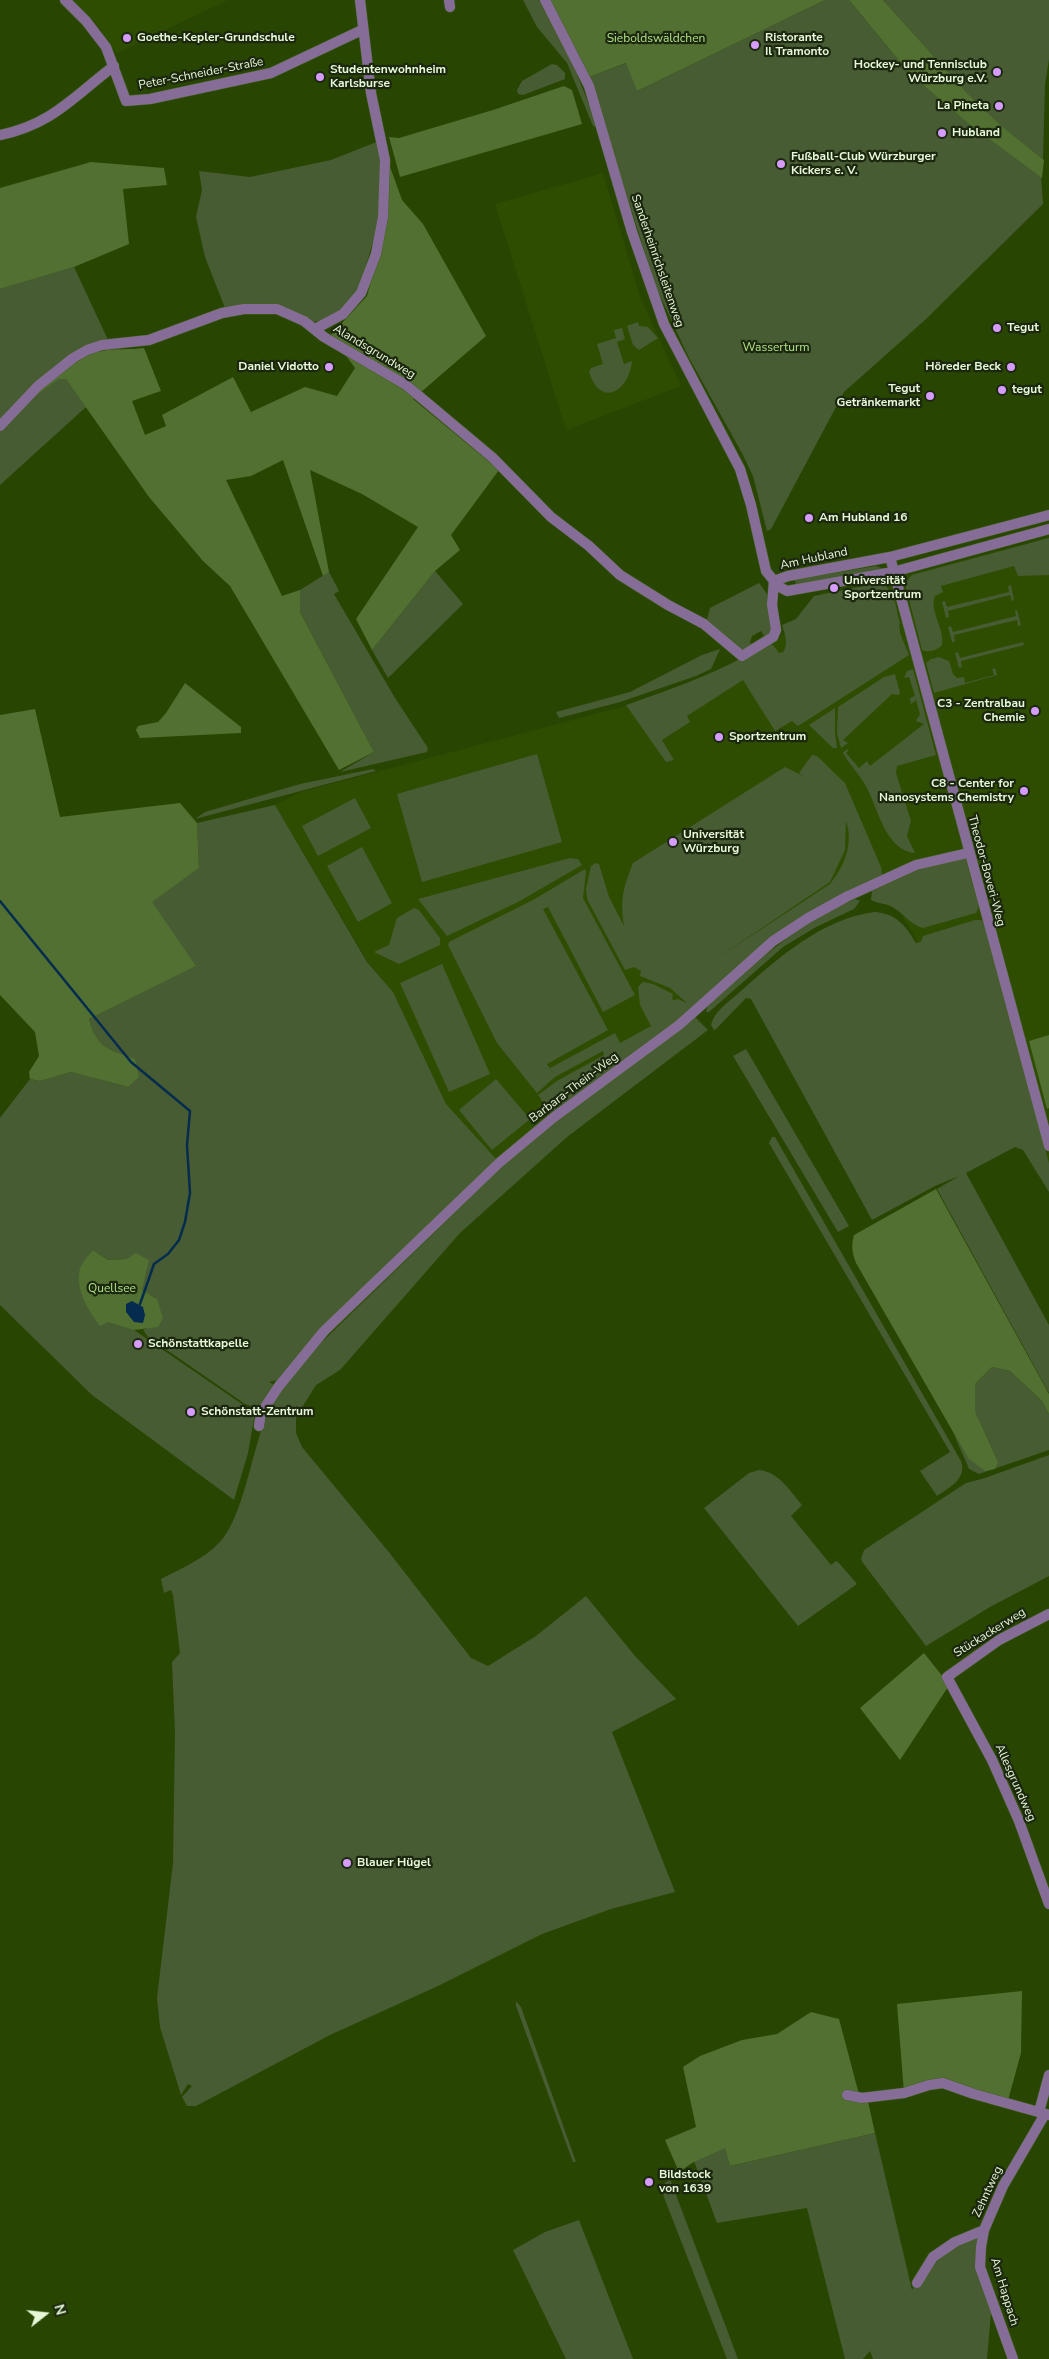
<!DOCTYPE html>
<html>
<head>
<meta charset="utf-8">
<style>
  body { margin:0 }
  #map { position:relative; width:1049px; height:2359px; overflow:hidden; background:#294502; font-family:"Nunito Sans",sans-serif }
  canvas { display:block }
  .north { position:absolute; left:20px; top:2289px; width:50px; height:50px; -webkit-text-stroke:4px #1b270e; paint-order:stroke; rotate:74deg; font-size:14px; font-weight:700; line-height:20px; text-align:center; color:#e6f8d7 }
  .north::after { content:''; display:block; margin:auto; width:18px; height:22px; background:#e6f8d7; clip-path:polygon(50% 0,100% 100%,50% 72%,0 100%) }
</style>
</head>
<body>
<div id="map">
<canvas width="1049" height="2359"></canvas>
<div class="north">N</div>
</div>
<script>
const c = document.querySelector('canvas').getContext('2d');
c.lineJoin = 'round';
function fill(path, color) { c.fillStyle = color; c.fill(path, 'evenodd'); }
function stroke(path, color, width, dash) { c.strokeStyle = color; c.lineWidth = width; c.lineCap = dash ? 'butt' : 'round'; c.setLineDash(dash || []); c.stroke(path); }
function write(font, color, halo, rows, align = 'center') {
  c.font = font + ' "Nunito Sans",sans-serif'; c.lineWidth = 4.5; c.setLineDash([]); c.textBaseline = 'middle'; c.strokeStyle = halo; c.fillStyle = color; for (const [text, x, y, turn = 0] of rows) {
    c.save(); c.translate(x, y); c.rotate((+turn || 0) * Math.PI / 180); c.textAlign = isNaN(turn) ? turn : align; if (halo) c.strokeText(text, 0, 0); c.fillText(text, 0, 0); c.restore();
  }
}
fill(new Path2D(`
  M73 0H228L117 53 97 24Z
  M603 173 641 299 681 386 566 430 495 204Z
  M1049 537V1183L945 1003 914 935 879 878 811 910 769 940 681 1017 550 1114 497 1160 446 1104 393 992 368 962 275 805 301 792 629 705 672 696 729 669 787 632 822 593 873 584Z`), '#2e4d00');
fill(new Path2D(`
  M523 0H539L573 64 598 128 593 126 567 63 537 27Z
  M825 0H849L909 73 970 125 1041 177 1043 204 925 320 844 392 771 529 767 531 753 476 743 455 688 356 656 287 589 77 627 63 637 91Z
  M883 0H1049V59L1045 85 1043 159 999 125 967 93Z
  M552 64 557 65 565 73V79L523 95 518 94 517 90 522 81Z
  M379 141 382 161 380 218 358 292 341 311 324 320 312 322 264 304 225 308 205 257 196 217 202 190 199 171 250 177 331 160Z
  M74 267 109 342 0 420V289Z
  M638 322 639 326 648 327 658 338 639 350 633 345 627 326Z
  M622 328 625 339 617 342 624 364 632 361C629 391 601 409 589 372L591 368 603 364 597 344 616 338 614 330Z
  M59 379H66L86 407 0 485V429L33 398Z
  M1049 538V575L1018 576 1014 566 941 586 943 592 935 596C929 611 945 629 942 645 938 650 929 653 922 650L906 588V582L912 575Z
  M876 566 884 569 796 585 795 580 798 579Z
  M435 571 463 604 388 678 372 650Z
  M329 572 339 591 334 594 395 698 428 748 427 752 340 772 374 752 300 612V590Z
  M759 583 767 594 772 631 771 635 765 637 761 631 752 636 750 642 753 647 743 652 706 624 710 608Z
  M879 583C895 587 896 609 900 623 897 631 906 646 909 655L798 726 792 721 775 731 743 680 687 716 690 722 662 740 674 760 666 762 626 705C676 688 722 671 767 644L773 645 779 653 783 652C789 643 785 635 782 625L796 619 814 596Z
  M1011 585 1014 600 1012 601 1010 595 948 611 949 617 946 618 942 602 945 601 947 607 1009 592 1008 586Z
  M1017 610 1021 625 1018 626 1017 620 954 635 955 642H952L948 627 951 626 953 632 1016 616 1015 611Z
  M1023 642 1024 645 961 661 962 667 959 668 955 653 958 652 960 658Z
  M720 649 711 669 696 676 620 702 559 718 556 712 630 692 702 655Z
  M939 657 949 661 953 674 957 678 964 677 965 683 994 675 992 669 995 668 997 675 934 693 926 663 931 659Z
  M913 669 936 755 897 766 896 773 911 821 907 836 915 853C886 851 878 809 867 788 860 775 850 765 843 753L847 749 849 750 846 753 859 768 867 761 870 766 924 724 916 721 920 714 916 700 911 704 910 698 915 696 909 677 904 678 907 671Z
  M895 674 900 693 898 695 892 694 843 740 848 743 841 748 837 733 838 707 884 677Z
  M835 708V733L837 748H833L809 725Z
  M537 754 562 842 422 882 397 794Z
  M812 755 817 756 845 783 881 867 882 876 811 910 769 940 681 1017 551 1113 538 1095 557 1081 604 1055 603 1051 555 1077 537 1093 497 1043 448 945 449 942 533 900 585 869 586 872 583 898 635 995 603 1012 548 907 543 909 608 1030 547 1064 554 1075 550 1068 615 1033 620 1043 651 1026 640 1005 638 987 643 982 653 984 673 994 672 999 674 1000 678 999 687 1003 670 988 640 976 641 971 634 967 625 970 587 899 586 889 591 866 596 863 599 864 609 897 624 926C620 898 623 889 633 863L785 767 803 776 799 773ZM846 821C854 844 844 867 830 884L716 959 830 882 845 850Z
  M373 769 376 771 195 819 205 812 300 784Z
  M355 798 371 828 318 856 302 826Z
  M275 805 367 962 393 992 446 1104 497 1160C421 1231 344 1301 277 1380L269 1382 275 1385 261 1405 257 1408 245 1404 148 1337 143 1330 149 1327 157 1299 142 1290 143 1281 127 1259 108 1260 93 1250 85 1260 79 1273 81 1286 134 1330 255 1413 248 1453 234 1500 92 1395 0 1305V1118L30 1079 40 1081 71 1072 128 1087 116 1052C99 1045 93 1037 89 1019L195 966 151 902 199 868 197 823Z
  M362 847 392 903 358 922 327 866Z
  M570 858 578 859 582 865 518 902 447 936 418 899Z
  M964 858 966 860 979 906 976 913 923 928C911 925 904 914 894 908 887 903 878 904 871 900L872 891 917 870Z
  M855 899 860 901 854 909 816 927 783 947 709 1012H706L707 1007C754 963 796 925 855 899Z
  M414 908 419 910 440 938V945L399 964 374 952 389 945 397 918Z
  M874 912C896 913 905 925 916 943L921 942 923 936 975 920H981L984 923 1049 1163V1192L1023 1150 1015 1147 966 1173 1049 1325V1393L937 1189 959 1176 935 1186 872 1220 751 999 746 998 716 1029 714 1030 711 1025C715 1010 730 1001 741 991 778 958 822 919 874 912Z
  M442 964 490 1074 449 1092 400 983Z
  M695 1017 708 1030 567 1137 460 1233 340 1370 316 1385 296 1417V1433L302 1447 388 1551 471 1658 488 1666 536 1636 586 1596 635 1656 676 1699 612 1732 675 1892 611 1909 542 1934 438 1986 330 2035 196 2106H187L182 2097 192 2086 188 2084 181 2095 160 2027 157 1998 173 1863 175 1733 172 1662 180 1653 173 1595 171 1590 164 1593 161 1579C180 1569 204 1559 219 1543 243 1519 252 1450 266 1418 279 1388 302 1365 323 1341L504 1165 547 1129Z
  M746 1049 849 1226 838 1232 733 1056Z
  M496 1079 530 1119 492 1150 459 1110Z
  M772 1137H775L961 1461C967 1479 950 1487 937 1496L920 1471 950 1452 769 1143Z
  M992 1367 1010 1371 1042 1401 1049 1414V1450L979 1474 969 1469 953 1432 968 1458 998 1462 975 1411V1384Z
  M1049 1455V1576L990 1607 926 1646 863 1563 861 1559 864 1550 966 1483 985 1478Z
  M759 1470C779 1472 790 1491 802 1505L791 1516 831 1565 836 1561 839 1563 857 1584 798 1626 704 1508 749 1473Z
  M516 2001 521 2007 576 2162H573L516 2006Z
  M875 2133 912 2290 933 2257 985 2230 981 2247 992 2301 987 2359H873L870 2351 863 2359H845L807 2208 717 2223 694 2161 725 2147 730 2166Z
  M670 2179 738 2359H727L660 2187Z
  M579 2220 633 2359H566L513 2250 545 2232Z`), '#475c33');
fill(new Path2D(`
  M549 0H825L637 91 626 63 589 77Z
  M849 0H883L967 93 1000 125 1044 160 1042 178 970 125 910 74Z
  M564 86 572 90 582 124 400 177 389 137 399 138 493 110Z
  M388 161 402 200 423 224 486 336 413 399 499 470 451 535 460 550 435 571 372 650 356 619 418 527 362 494 310 470 329 572 323 576 283 460 251 476 226 480 282 596 300 590V612L374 752 339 770 230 586 203 561 149 497 66 379H59L33 398C52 378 73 355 102 351 116 348 130 350 144 348L161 391 132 401 145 435 166 426 162 415 233 377 251 412 305 387 337 396 355 368 331 335 367 296 388 218Z
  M91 162 164 168 167 185 123 189 129 244 74 267 0 289V188Z
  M185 683 241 727V733L140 738 136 730 138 726 158 722 166 713Z
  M35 709 60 817 180 803 197 823 199 868 152 902 196 966 89 1019C96 1048 110 1050 135 1059L139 1077 128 1087 71 1072 40 1081 30 1079 29 1072 39 1056 35 1032 0 995V715Z
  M1049 1035V1108L1047 1109 1029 1041Z
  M936 1189 1049 1394V1414L1042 1401 1010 1371 992 1367 975 1384V1411L998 1462 995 1469 985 1471 968 1458 856 1263C852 1253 851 1245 854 1235Z
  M93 1250 108 1260 127 1259 136 1253 149 1260 142 1290 157 1299 163 1318 158 1327 134 1330 108 1322 100 1326C89 1311 77 1293 79 1274 79 1265 88 1256 93 1250Z
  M924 1653 947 1682 948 1687 900 1760 860 1708Z
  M1022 1991 1021 2053 1007 2104 943 2083 904 2093 897 2004Z
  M811 2012 839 2019 860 2098 867 2097 875 2133 730 2166 725 2148 692 2163 679 2172 665 2140 696 2127 683 2067 700 2056 742 2040 777 2034Z`), '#517032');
fill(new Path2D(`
  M132 1301 143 1307 145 1315 143 1323 134 1322 126 1312V1304Z`), '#052c4f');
stroke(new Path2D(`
  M0 901 131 1062 190 1111 187 1145 190 1193 185 1222 179 1240 168 1254 154 1264 140 1304`), '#052c4f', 2.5);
const minor = new Path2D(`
  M65 0 86 21 106 47 126 101 150 99 271 73 362 30
  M449 0 450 7
  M545 0 589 86 632 232 664 324 740 469 751 505 766 571 778 586 787 591 893 572 1049 529
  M0 135C53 124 74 96 114 66
  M315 329 343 314 361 293 376 254 383 217 385 160 371 93 360 0
  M0 426 38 386 73 358 87 350 102 345 149 340 222 313 244 309H277L304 321 324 337 406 385 493 458 551 517 589 546 620 575 668 605 704 624 742 656 773 637 776 630 772 605 774 581
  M890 557 1049 1146
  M774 581 788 576 890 557 1049 515
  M259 1426 261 1413 279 1386 324 1331 499 1163 553 1118 679 1025 773 941 808 918 848 896 916 865 968 853
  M1049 1614 999 1640 947 1677 992 1760 1019 1821 1049 1904
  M847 2095 862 2098 904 2093 929 2085 943 2083 974 2094 1049 2115
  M1039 2112 1049 2075
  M917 2283 933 2257 955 2242 984 2230
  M1013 2359 980 2267 981 2247 984 2230 1003 2186 1045 2114`);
stroke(minor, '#476224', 11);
stroke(minor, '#866d97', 10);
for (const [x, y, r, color] of [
  [127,38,5,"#d59cfb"],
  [755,45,5,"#d59cfb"],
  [997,72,5,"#d59cfb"],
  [320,77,5,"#d59cfb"],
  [999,106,5,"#d59cfb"],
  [942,133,5,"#d59cfb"],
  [781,164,5,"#d59cfb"],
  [997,328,5,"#d59cfb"],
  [329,367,5,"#d59cfb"],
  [1011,367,5,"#d59cfb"],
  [1002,390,5,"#d59cfb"],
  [930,396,5,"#d59cfb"],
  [809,518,5,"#d59cfb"],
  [834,588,5,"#d59cfb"],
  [1035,711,5,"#d59cfb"],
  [719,737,5,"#d59cfb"],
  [1024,791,5,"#d59cfb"],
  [673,842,5,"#d59cfb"],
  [138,1344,5,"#d59cfb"],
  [191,1412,5,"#d59cfb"],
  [347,1863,5,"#d59cfb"],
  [649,2182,5,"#d59cfb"]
]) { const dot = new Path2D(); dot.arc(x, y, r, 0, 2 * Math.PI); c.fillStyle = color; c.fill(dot); stroke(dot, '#1b270e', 2); }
write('bold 12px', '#e6f8d7', '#1b270e', [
  ["Goethe-Kepler-Grundschule",137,38],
  ["Ristorante",765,38],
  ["Il Tramonto",765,52],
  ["Hockey- und Tennisclub",987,65,"right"],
  ["Würzburg e.V.",987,79,"right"],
  ["Studentenwohnheim",330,70],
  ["Karlsburse",330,84],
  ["La Pineta",989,106,"right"],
  ["Hubland",952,133],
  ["Fußball-Club Würzburger",791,157],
  ["Kickers e. V.",791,171],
  ["Tegut",1007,328],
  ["Daniel Vidotto",319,367,"right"],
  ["Höreder Beck",1001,367,"right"],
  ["Tegut",920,389,"right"],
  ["Getränkemarkt",920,403,"right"],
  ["tegut",1012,390],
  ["Am Hubland 16",819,518],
  ["Universität",844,581],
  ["Sportzentrum",844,595],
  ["C3 - Zentralbau",1025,704,"right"],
  ["Chemie",1025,718,"right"],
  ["Sportzentrum",729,737],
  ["C8 - Center for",1014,784,"right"],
  ["Nanosystems Chemistry",1014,798,"right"],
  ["Universität",683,835],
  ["Würzburg",683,849],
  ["Schönstattkapelle",148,1344],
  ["Schönstatt-Zentrum",201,1412],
  ["Blauer Hügel",357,1863],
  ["Bildstock",659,2175],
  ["von 1639",659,2189]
], 'left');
write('12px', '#b2e187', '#1b270e', [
  ["Sieboldswäldchen",656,39],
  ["Wasserturm",776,348],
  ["Quellsee",112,1289]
]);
write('12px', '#e6f8d7', '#1b270e', [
  ["Peter-Schneider-Straße",201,74,-11],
  ["Sanderheinrichsleitenweg",657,261,71],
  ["Alandsgrundweg",374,352,31],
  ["Am Hubland",814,559,-12],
  ["Theodor-Boveri-Weg",986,871,75],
  ["Barbara-Thein-Weg",574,1088,-37],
  ["Stückackerweg",990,1633,-32],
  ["Allesgrundweg",1015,1783,66],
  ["Zehntweg",988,2192,-65],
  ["Am Happach",1004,2292,73]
]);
</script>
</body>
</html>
